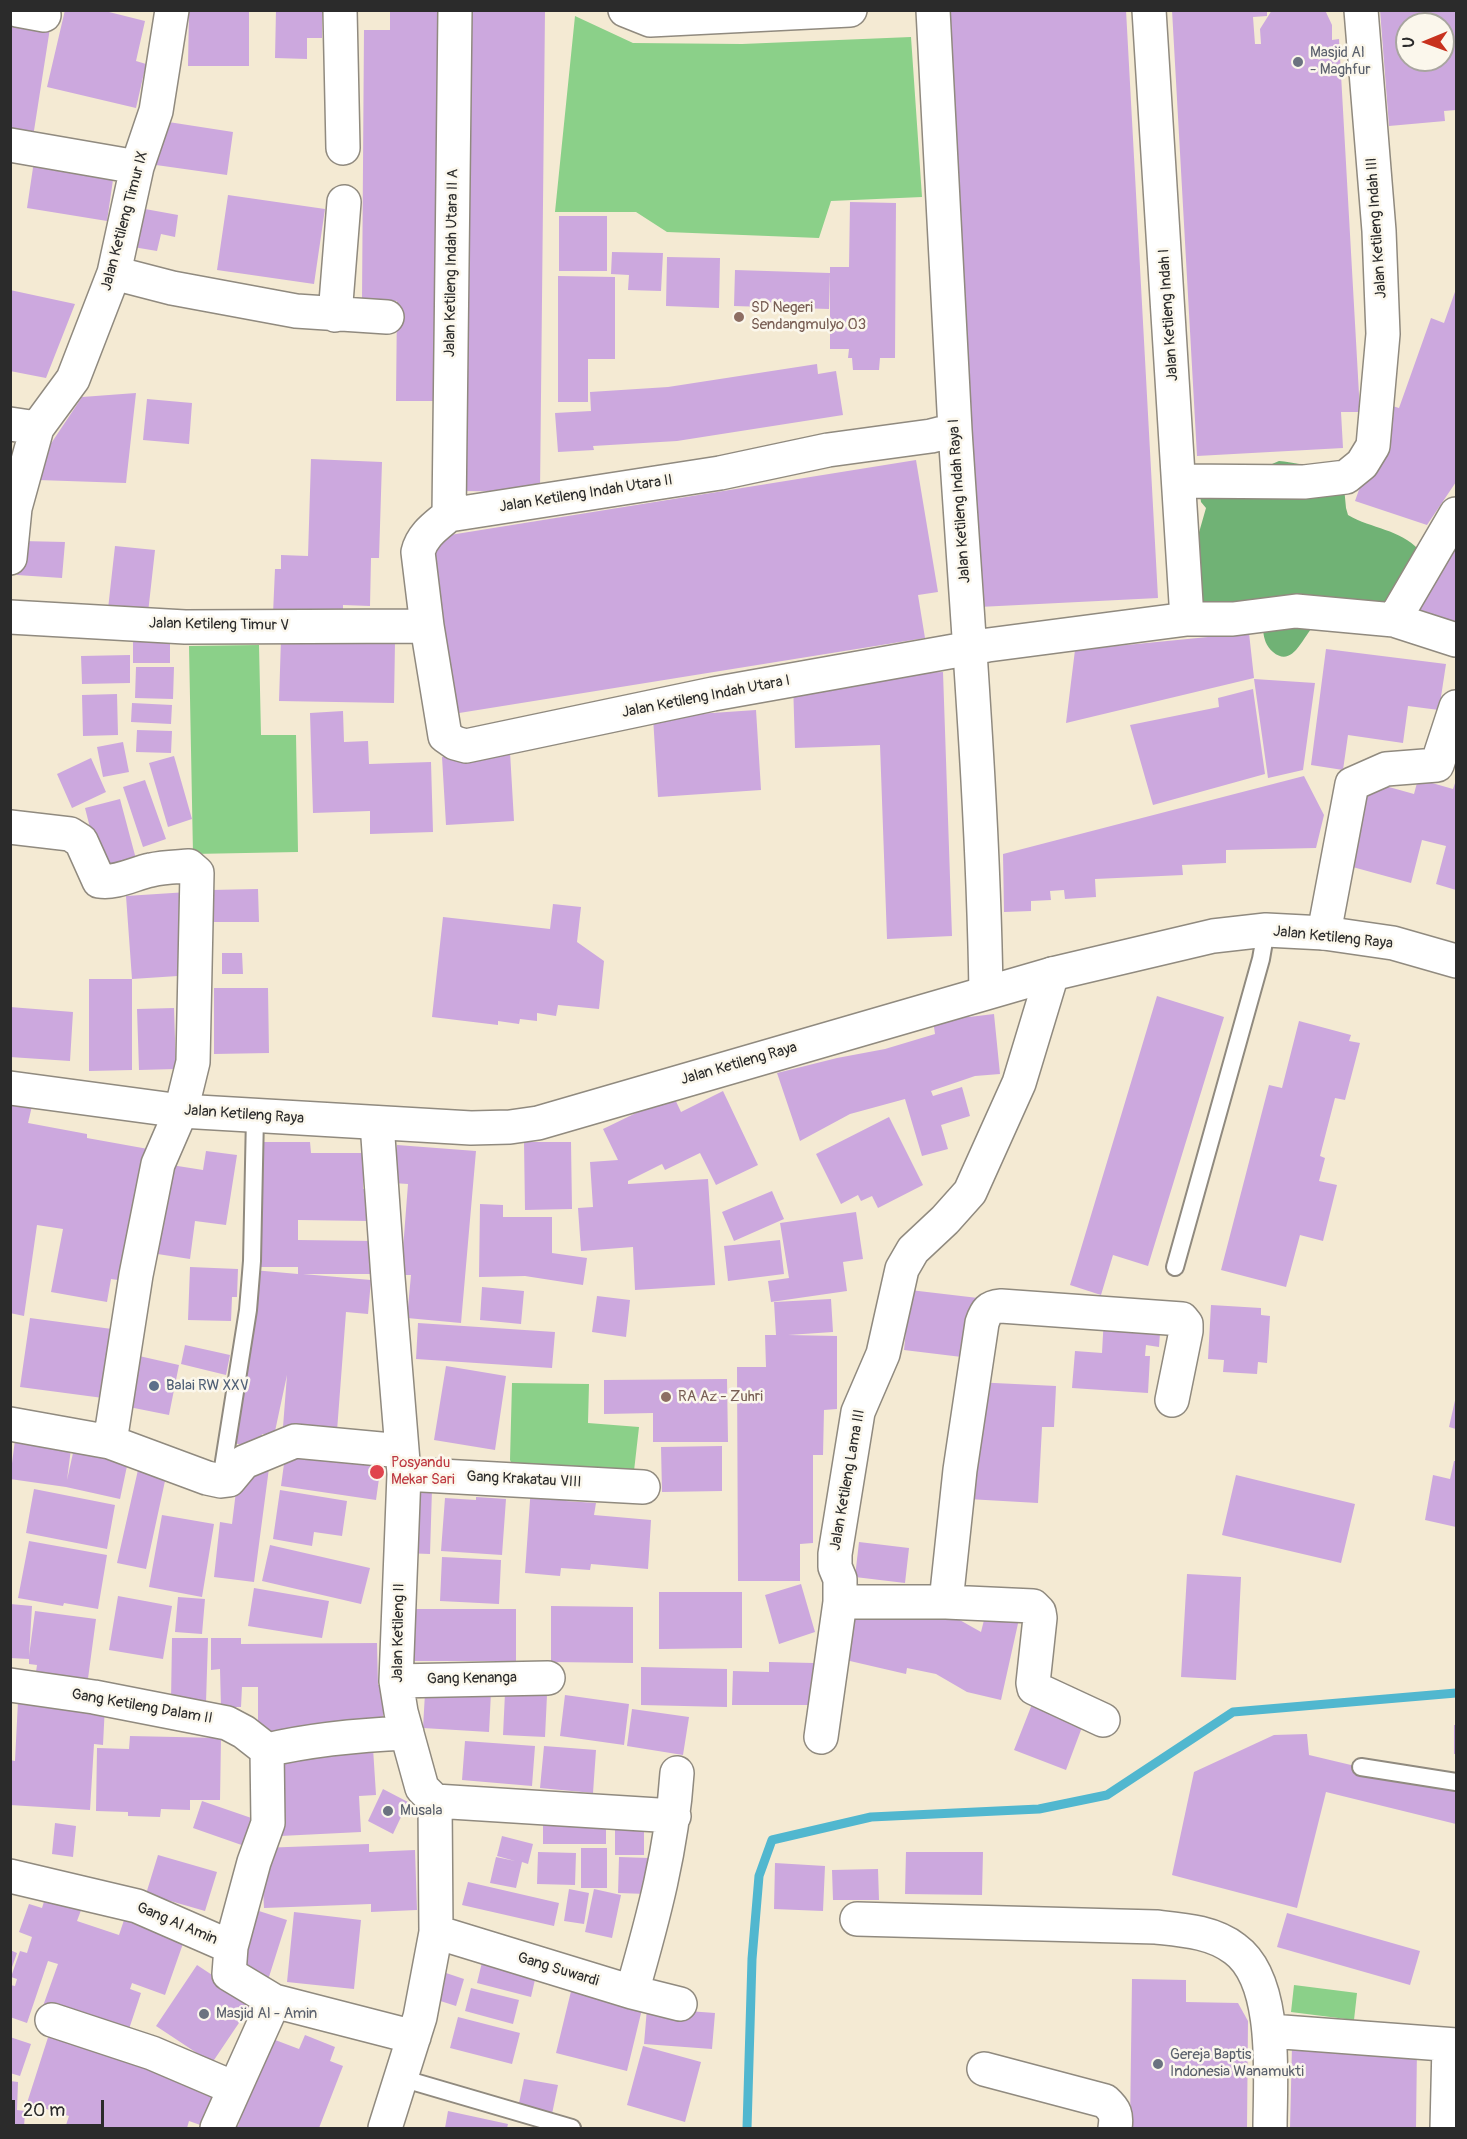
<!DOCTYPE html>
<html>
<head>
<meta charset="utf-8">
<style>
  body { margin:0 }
  #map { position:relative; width:1467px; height:2139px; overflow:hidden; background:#f4ead3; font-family:Pangolin,sans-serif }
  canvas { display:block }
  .frame { position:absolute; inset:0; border:12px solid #2b2b2b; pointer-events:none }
  .north { position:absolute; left:1395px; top:12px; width:60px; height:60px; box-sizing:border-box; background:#fbf7ec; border:2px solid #a8a59f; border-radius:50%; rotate:269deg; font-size:16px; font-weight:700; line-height:24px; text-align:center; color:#2b2b2b }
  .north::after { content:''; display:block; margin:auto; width:21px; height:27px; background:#c8321e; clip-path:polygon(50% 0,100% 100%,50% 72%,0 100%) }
  .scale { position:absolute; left:12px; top:2100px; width:92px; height:27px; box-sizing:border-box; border:3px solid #2b2b2b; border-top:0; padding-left:8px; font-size:18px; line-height:21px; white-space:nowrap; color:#2b2b2b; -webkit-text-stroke:4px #fbf7ec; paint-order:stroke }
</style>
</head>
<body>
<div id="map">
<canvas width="1467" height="2139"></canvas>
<div class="frame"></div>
<div class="north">U</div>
<div class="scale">20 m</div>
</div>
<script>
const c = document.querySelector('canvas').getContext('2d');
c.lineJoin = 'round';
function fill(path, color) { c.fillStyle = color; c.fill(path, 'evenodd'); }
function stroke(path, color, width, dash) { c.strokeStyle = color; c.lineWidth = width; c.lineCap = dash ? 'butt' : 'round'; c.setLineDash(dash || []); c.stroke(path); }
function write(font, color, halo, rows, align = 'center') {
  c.font = font + ' Pangolin,sans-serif'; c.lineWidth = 5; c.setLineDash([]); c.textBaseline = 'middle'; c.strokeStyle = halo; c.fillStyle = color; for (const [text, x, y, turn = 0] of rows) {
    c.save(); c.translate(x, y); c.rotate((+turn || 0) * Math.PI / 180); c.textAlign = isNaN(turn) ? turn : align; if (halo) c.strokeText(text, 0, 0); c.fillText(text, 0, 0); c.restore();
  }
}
fill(new Path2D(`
  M575 16 633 43 742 44 911 37 922 197 831 201 819 238 667 232 636 212H555Z
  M259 645 261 735H296L298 852 193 854 189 646Z
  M512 1383 589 1384 588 1423 639 1427 634 1471H515L510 1460Z
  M1294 1985 1357 1993 1354 2020 1291 2012Z`), '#8bd089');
fill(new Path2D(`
  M1279 461C1307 464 1322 468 1344 487L1346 508 1348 515C1372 529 1400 529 1419 550L1374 621 1312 628C1302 639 1292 668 1273 652 1266 646 1264 639 1263 630L1199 604 1196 543 1206 508 1201 502 1200 495Z`), '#70b275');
stroke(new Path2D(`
  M747 2128 752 1959 759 1876 772 1840 871 1817 1039 1809 1107 1795 1233 1712 1456 1693`), '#51b7cf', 9);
fill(new Path2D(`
  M65 10H101L145 21 136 61 146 64 136 108 47 87Z
  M189 10H249V66H188Z
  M276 10H322V38H307V59L275 58Z
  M390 10H440L437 401H396L397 301 362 300 364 30H390Z
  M468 10 545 11 540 492 463 491Z
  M947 10H1126L1158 598 979 607Z
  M1172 10H1267V16L1253 17 1255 44H1261L1260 29 1272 10H1325L1332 25V40L1339 39 1360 412H1341L1343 448 1197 456Z
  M1380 10H1456V110L1444 111 1445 121 1389 126ZM1407 24H1443V60H1407Z
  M10 21 50 28 33 137 10 133Z
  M162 121 233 132 227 175 156 165Z
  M34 161 114 173 107 221 27 208Z
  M228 195 325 209 314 284 217 270Z
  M850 202 896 203 895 358H880L879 370H853L852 358H848L849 349H830V267H849Z
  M134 207 178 215 175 237 161 234 157 251 127 246Z
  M559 216H607V271H559Z
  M612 252 663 253 661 291 628 290 629 275 611 274Z
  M667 257 720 258 719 308 666 306Z
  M735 270 830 273 829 309 734 306Z
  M558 276 615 277V359H588V402H558Z
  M1456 289V482L1427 525 1355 501 1389 405 1399 408 1431 318 1444 323Z
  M10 290 75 304 46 378 10 371Z
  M817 364 818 374 836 371 843 415 677 441 593 446 594 450 558 452 555 413 591 411 590 392 668 387Z
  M136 393 126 483 38 480 48 448 82 397Z
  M147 399 192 403 189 444 143 440Z
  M311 459 382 462 379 558H371L370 606 343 605V615L273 614 275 569H281V555L308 556Z
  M916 460 938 592 918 595 925 638 453 714 425 539Z
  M1456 540V632L1418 611Z
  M22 541 65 542 62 578 17 575Z
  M115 546 155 550 148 613 108 609Z
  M1249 633 1254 678 1066 723 1075 650Z
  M133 635H170V663H133Z
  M281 639 395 642 394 703 279 701Z
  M1326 649 1446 664 1439 710 1408 706 1403 743 1348 735 1343 770 1311 765Z
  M130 655V683L82 684 81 656Z
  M136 667H174L173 699 135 698Z
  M943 672 952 936 887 939 880 745 795 748 793 682 878 674Z
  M1254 679 1315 683 1303 770 1268 778Z
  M1253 689 1265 774 1153 805 1130 725 1219 707 1218 698Z
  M117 694 118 735 83 736 82 695Z
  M132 703 172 705 171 724 131 722Z
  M756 710 761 790 658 797 653 717Z
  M343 711 344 742 368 741 369 764 431 762 433 832 370 834V811L313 813 310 713Z
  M137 730 172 731 171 753 136 752Z
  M123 742 129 772 103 777 97 747Z
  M510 752 514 821 446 825 442 757Z
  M174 756 192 819 168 827 149 763Z
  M91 758 106 792 72 808 57 774Z
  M1304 776 1324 815 1316 848 1226 850V863L1182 865 1183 875 1095 879 1096 897 1065 899 1064 890 1050 891 1051 900 1031 901V911L1004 912 1003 854Z
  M1418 779 1453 789 1456 780V890L1436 884 1446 846 1422 840 1411 883 1349 866 1371 782 1414 794Z
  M145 780 166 839 143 847 123 787Z
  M120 799 136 859 100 867 85 808Z
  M258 889 259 922H211V890Z
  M188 892 193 975 132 979V1070L89 1071V979H132L126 896Z
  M553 904 581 907 577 942 604 961 599 1009 558 1005 556 1016 537 1013V1021L520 1019 519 1024 498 1021V1025L432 1017 443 917 550 929Z
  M222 953H242L243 974H222Z
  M214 988H268L269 1053 214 1054Z
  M1157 996 1224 1017 1148 1266 1113 1255 1101 1295 1070 1285Z
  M10 1007 73 1012 70 1061 10 1057Z
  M174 1008 176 1069 139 1070 137 1009Z
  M967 1014 969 1017 994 1014 1000 1074 975 1076 931 1091 933 1096 962 1087 970 1116 941 1125 948 1149 922 1156 905 1099 850 1114 800 1141 777 1073 837 1058 885 1049 935 1034 933 1020Z
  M1299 1021 1351 1035 1349 1041 1360 1043 1345 1100 1335 1098 1320 1156 1325 1158 1319 1181 1337 1185 1323 1241 1300 1235 1286 1287 1221 1270 1269 1085 1282 1088Z
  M723 1091 758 1165 716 1185 700 1153 665 1170 662 1164 628 1181V1184L708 1179 715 1285 635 1290 633 1247 581 1251 578 1208 593 1207 590 1162 618 1160 603 1129 673 1095 681 1112Z
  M10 1102 32 1106 28 1123 87 1134V1138L148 1149 125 1281 111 1279 107 1302 51 1292 63 1229 37 1225 24 1316 10 1313Z
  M889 1117 923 1185 878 1208 872 1196 861 1201 858 1195 841 1204 816 1154Z
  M257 1142H310L311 1153H363V1189H369L370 1221 298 1220V1240L373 1241 372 1274H303L371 1280 368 1314 346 1312 337 1431 283 1427 287 1375 274 1436 262 1434 259 1449 230 1442 253 1270 298 1274V1267H256Z
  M524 1142H571L572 1209 525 1210Z
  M397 1145 476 1151 461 1323 407 1318 411 1275H401L408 1184 393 1183Z
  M206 1151 237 1155 226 1225 195 1221 190 1259 151 1253 165 1164 203 1170Z
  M772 1191 784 1219 734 1241 722 1212Z
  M480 1204 503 1205V1217H552V1253L587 1258 583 1285 525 1276 479 1277Z
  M856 1212 863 1259 843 1262 847 1291 771 1302 768 1281 789 1278 780 1223Z
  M780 1240 784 1274 728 1281 724 1246Z
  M190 1267 238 1269 237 1297H232L231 1321 188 1320Z
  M482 1287 524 1291 521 1324 480 1320Z
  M910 1290 978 1298 970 1358 904 1350Z
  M597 1296 630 1300 626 1337 592 1332Z
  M831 1299 833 1332 788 1335 837 1336V1409L824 1410 823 1455H813V1543L800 1544V1581H738L737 1367H766L765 1335H776L774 1302Z
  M1211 1305 1261 1308V1315L1270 1316 1267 1363 1258 1362 1257 1374 1223 1372 1224 1360 1208 1359Z
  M1104 1316 1161 1319 1159 1347 1146 1345 1145 1356H1150L1148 1393 1072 1388 1075 1351 1102 1353Z
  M30 1318 112 1329 103 1398 20 1387Z
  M418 1323 555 1332 552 1368 416 1359Z
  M185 1345 230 1355 226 1375 181 1364Z
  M139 1356 179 1365 169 1415 129 1407Z
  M446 1366 506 1376 495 1450 434 1440Z
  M727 1379 728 1442H653V1413L604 1414V1380Z
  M974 1382 1056 1386 1054 1427H1042L1038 1503 968 1499Z
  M1456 1396V1429L1449 1427Z
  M16 1432 72 1441 67 1480 75 1444 130 1452 120 1499 66 1487 10 1479Z
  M722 1446V1491L662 1492 661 1447Z
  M286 1449 382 1457 376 1500 281 1486Z
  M140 1461 168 1467 146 1569 117 1563Z
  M1454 1461H1456V1527L1425 1520 1433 1475 1450 1479Z
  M250 1466 269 1468 254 1582 214 1577 220 1522 232 1524 237 1483 248 1484Z
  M1236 1475 1355 1504 1341 1563 1222 1535Z
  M531 1486 567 1489 566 1501 596 1503 594 1515 651 1520 648 1569 591 1564 590 1570 561 1568 560 1576 525 1573Z
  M406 1488 432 1489 430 1554 403 1553Z
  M34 1489 115 1505 107 1549 26 1533Z
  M280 1490 347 1501 342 1536 314 1532 312 1546 273 1539Z
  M476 1497 506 1499 502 1555 441 1551 445 1498 476 1500Z
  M162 1515 214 1524 202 1597 149 1587Z
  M29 1541 107 1555 98 1609 64 1603 63 1606 18 1598Z
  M859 1542 909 1548 905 1583 855 1577Z
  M270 1545 370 1568 361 1604 262 1581Z
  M442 1557 501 1560 499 1604 440 1601Z
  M1187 1574 1241 1577 1236 1680 1181 1677Z
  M801 1584 815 1632 779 1644 765 1595Z
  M254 1588 329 1601 322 1638 248 1626Z
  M659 1592H742V1648L659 1649Z
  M118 1596 172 1606 163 1659 109 1650Z
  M178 1597 205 1599 202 1634 175 1632Z
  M10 1604 32 1606 29 1656 35 1611 96 1619 87 1686 35 1679 37 1665 29 1664V1659L10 1658Z
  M551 1606 633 1607V1663L551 1662Z
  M921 1607 949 1614 981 1632 986 1612 1019 1619 1001 1700 967 1692 936 1674 907 1668 906 1674 837 1658 847 1612 881 1620 883 1612 918 1620Z
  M404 1609H516V1661H404Z
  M172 1638H208L206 1703 171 1702Z
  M211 1638H241V1644L377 1643 378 1685H383V1729L258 1735V1687H242L241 1707H221L220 1669 211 1670Z
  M769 1662 814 1663V1705H732L733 1671 769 1672Z
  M641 1667 727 1669V1707L641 1705Z
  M491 1692 489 1732 423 1728 425 1693Z
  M505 1693 547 1695 545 1737 503 1735Z
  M1036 1694 1087 1714 1066 1770 1014 1750Z
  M565 1695 629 1704 624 1745 560 1736Z
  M18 1701 105 1705 103 1745 94 1744 90 1810 10 1805V1760L15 1761Z
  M632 1709 689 1717 683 1755 627 1746Z
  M1454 1725H1456V1754H1454Z
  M1307 1734 1309 1755 1456 1790V1824L1326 1792 1297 1908 1172 1875 1194 1772 1274 1735Z
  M130 1736 221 1738 220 1800H190V1810L161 1809 160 1817 128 1816V1812L96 1811 97 1748 129 1749Z
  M465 1741 535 1746 532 1786 462 1780Z
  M544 1746 596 1750 593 1793 540 1788Z
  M373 1748 376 1795 359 1796 361 1832 280 1836 279 1753Z
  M383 1789 408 1802 393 1834 368 1821Z
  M202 1801 263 1822 253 1849 193 1828Z
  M543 1814H606V1844H543Z
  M615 1818H644V1855H615Z
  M55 1823 76 1826 73 1857 52 1854Z
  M502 1836 533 1844 528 1864 522 1862 516 1888 490 1883 496 1857 515 1861 497 1856Z
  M369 1844V1852L415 1850 417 1910 371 1912V1904L264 1908 261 1848Z
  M581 1848H607V1888H581Z
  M538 1852 576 1853 575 1885 537 1884Z
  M906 1852H983L982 1895 905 1894Z
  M158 1855 217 1872 205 1911 146 1894Z
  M619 1857 649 1858 647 1894 618 1893Z
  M775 1863 825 1866 823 1911 774 1909Z
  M878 1869 879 1900H833L832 1870Z
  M468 1882 559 1903 554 1926 462 1905Z
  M569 1889 589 1893 584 1924 564 1921Z
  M594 1889 621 1895 612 1938 585 1932Z
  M47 1892 83 1905 77 1921 119 1935 126 1914 186 1935 165 1995 132 1983 130 1989 141 1993 127 2035 43 2006 58 1964 48 1961 27 2023 10 2017V1985L15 1986 17 1979 11 1977 20 1951 27 1953 32 1937 19 1932 29 1904 42 1908Z
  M259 1911 287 1920 268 1980 240 1971Z
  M294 1912 361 1920 354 1989 287 1982Z
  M1287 1913 1420 1951 1410 1985 1277 1947Z
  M10 1950 17 1953 11 1970H10Z
  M483 1958 537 1971 531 1997 477 1983Z
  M197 1965 253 2002 212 2063 156 2026Z
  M440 1971 464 1979 456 2006 431 1998Z
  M1132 1979 1186 1980V2002L1238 2003 1248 2021 1247 2128H1130Z
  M573 1983 644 2001 627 2071 556 2053Z
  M471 1988 519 2000 513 2024 465 2011Z
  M647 2008 715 2013 712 2049 644 2044Z
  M458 2017 520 2033 512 2064 450 2048Z
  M51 2028 218 2089 206 2127 189 2121 187 2128H65L69 2116 27 2103Z
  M305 2035 335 2047 330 2061 343 2066 319 2128H227L229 2123 238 2126 242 2114 233 2111 270 2038 299 2049Z
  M10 2037 31 2044 20 2076 10 2073Z
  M643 2046 701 2062 685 2122 627 2105Z
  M1292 2046 1417 2047 1416 2128H1290Z
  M524 2079 558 2085 552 2114 518 2108Z
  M10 2081 18 2082 17 2110 25 2111 24 2128H10Z
  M448 2111 508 2124 507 2128H445Z`), '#cca8de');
const service = new Path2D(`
  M1175 1267 1261 959 1266 930
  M221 1480 248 1310 252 1261 255 1116
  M1361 1767 1456 1782
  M401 2078 572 2128`);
const minor = new Path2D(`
  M17 10 44 15
  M340 10 343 148
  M625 10 650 20 850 10
  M933 10C941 150 947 290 955 430 967 617 983 805 986 992
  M1149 10 1187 619
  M10 145 137 167
  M114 273 172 288 296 311 387 317
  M335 315 344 202
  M10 424 37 428
  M955 430 931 436 828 450 720 473 449 515C436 526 422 535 418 552L427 626 445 736 455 743 466 746 713 694 988 645 1187 619H1233L1296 611 1394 620 1456 640
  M1179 481 1304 482 1346 477 1362 464 1373 446 1383 334 1379 231 1361 10
  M449 515 455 10
  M10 558 15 508 37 428 73 379 114 273 137 167 156 111 172 10
  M10 617 185 627 427 626
  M1394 620 1456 514
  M10 827 70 834 81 841 99 881C116 884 135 873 151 870 163 867 176 867 189 866L197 873 193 1062 181 1111 158 1164 136 1275 110 1442
  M1324 933 1352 784 1386 769 1437 765 1456 707
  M1052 974 1019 1083 970 1192 945 1220 913 1250 902 1269 883 1354 858 1412 835 1554V1567L840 1579V1602H946L1033 1606 1039 1612 1040 1618 1033 1683 1034 1688 1103 1720
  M377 1123 388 1278 404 1474 396 1681 401 1712 422 1788 435 1801 436 1932 420 2017 385 2128
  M10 1424 110 1442 207 1478 221 1481 229 1480 244 1462 295 1441 402 1451
  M404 1474 643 1487
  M946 1602 960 1470 982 1323C986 1311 989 1307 1001 1306L1182 1319 1186 1324V1331L1172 1400
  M396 1681 548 1678
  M10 1685 94 1697 227 1723 244 1732 267 1750C314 1739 359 1735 407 1733
  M821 1737 840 1602
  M267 1750 268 1823 254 1862 231 1947 229 1974 274 2001 414 2037
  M435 1801 674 1816
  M10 1876 137 1906 231 1947
  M857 1919 1156 1927C1184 1930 1213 1932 1235 1949 1279 1981 1270 2080 1270 2128
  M436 1932 632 1992 680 2004
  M632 1992C653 1919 672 1849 677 1773
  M52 2020 152 2053 234 2088
  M1270 2031 1456 2045
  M984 2069 1105 2101C1115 2110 1117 2115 1115 2128
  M217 2128 274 2001
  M1447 2128 1449 2045`);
const secondary = new Path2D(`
  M10 1088 181 1111 471 1128 510 1127 538 1123 1052 974 1213 936 1266 930 1324 933 1393 943 1456 961`);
stroke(service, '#908a7f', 20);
stroke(minor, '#908a7f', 36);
stroke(secondary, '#908a7f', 36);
stroke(service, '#fff', 16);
stroke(minor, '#fff', 33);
stroke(secondary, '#fff', 33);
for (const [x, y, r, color] of [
  [1298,62,6,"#6b7280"],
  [739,317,6,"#8d6e63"],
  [154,1386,6,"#5c6f8a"],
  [666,1397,6,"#8d6e63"],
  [377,1472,8,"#e0444e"],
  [388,1811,6,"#6b7280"],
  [204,2014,6,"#6b7280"],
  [1158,2064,6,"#6b7280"]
]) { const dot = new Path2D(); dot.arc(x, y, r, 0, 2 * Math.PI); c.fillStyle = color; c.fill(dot); stroke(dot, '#fbf7ec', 2); }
write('15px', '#5b616d', '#fbf7ec', [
  ["Masjid Al",1310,53],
  ["- Maghfur",1310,70],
  ["Musala",400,1811],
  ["Masjid Al - Amin",216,2014],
  ["Gereja Baptis",1170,2055],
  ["Indonesia Wanamukti",1170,2072]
], 'left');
write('15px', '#2b2b2b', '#fbf7ec', [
  ["Jalan Ketileng Timur IX",125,221,-75],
  ["Jalan Ketileng Indah III",1377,228,-94],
  ["Jalan Ketileng Indah Utara II A",452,263,-89],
  ["Jalan Ketileng Indah I",1169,315,-94],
  ["Jalan Ketileng Indah Utara II",586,494,-9],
  ["Jalan Ketileng Indah Raya I",960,501,-94],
  ["Jalan Ketileng Timur V",219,625,1],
  ["Jalan Ketileng Indah Utara I",706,697,-11],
  ["Jalan Ketileng Raya",1333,938,6],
  ["Jalan Ketileng Raya",739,1064,-16],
  ["Jalan Ketileng Raya",244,1115,4],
  ["Gang Krakatau VIII",524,1480,3],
  ["Jalan Ketileng Lama III",848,1480,-80],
  ["Jalan Ketileng II",399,1633,-89],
  ["Gang Kenanga",472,1679,-1],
  ["Gang Ketileng Dalam II",142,1707,10],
  ["Gang Al Amin",177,1924,23],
  ["Gang Suwardi",558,1970,17]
]);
write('15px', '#785e54', '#fbf7ec', [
  ["SD Negeri",751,308],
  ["Sendangmulyo 03",751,325],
  ["RA Az - Zuhri",678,1397]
], 'left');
write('15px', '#4e5e75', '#fbf7ec', [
  ["Balai RW XXV",166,1386]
], 'left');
write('15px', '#be3a42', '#fbf7ec', [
  ["Posyandu",391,1463],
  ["Mekar Sari",391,1480]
], 'left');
</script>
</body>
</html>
